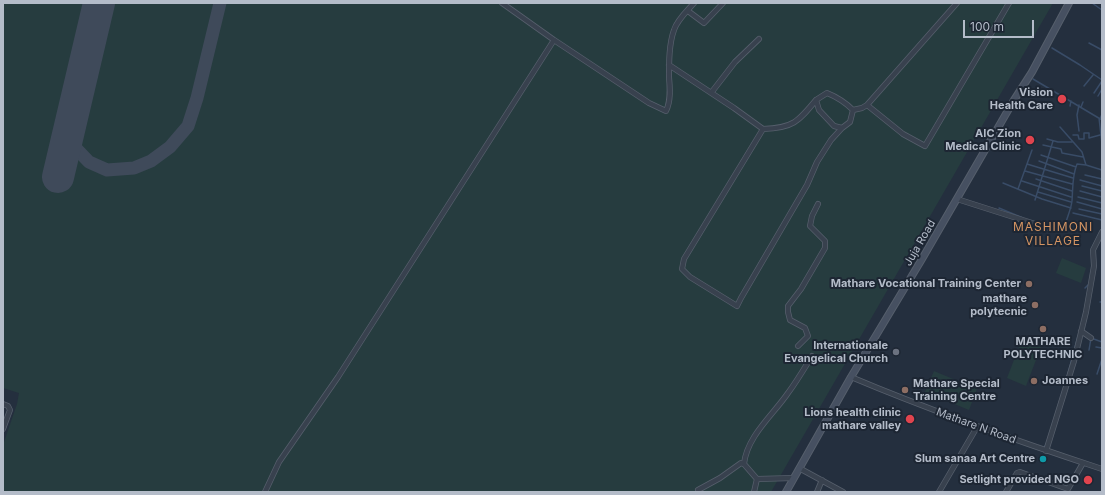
<!DOCTYPE html>
<html>
<head>
<meta charset="utf-8">
<style>
  body { margin:0 }
  #map { position:relative; width:1105px; height:495px; overflow:hidden; background:#242f3e; font-family:Inter,sans-serif }
  canvas { display:block }
  .frame { position:absolute; inset:0; border:4px solid #b4bcc9; pointer-events:none }
  .scale { position:absolute; left:963px; top:20px; width:71px; height:18px; box-sizing:border-box; border:2px solid #b4bcc9; border-top:0; padding-left:5px; font-size:12px; line-height:14px; white-space:nowrap; color:#b4bcc9; -webkit-text-stroke:3px #1d2633; paint-order:stroke }
</style>
</head>
<body>
<div id="map">
<canvas width="1105" height="495"></canvas>
<div class="frame"></div>
<div class="scale">100 m</div>
</div>
<script>
const c = document.querySelector('canvas').getContext('2d');
c.lineJoin = 'round';
function fill(path, color) { c.fillStyle = color; c.fill(path, 'evenodd'); }
function stroke(path, color, width, dash) { c.strokeStyle = color; c.lineWidth = width; c.lineCap = dash ? 'butt' : 'round'; c.setLineDash(dash || []); c.stroke(path); }
function write(font, color, halo, rows, align = 'center') {
  c.font = font + ' Inter,sans-serif'; c.lineWidth = 4; c.setLineDash([]); c.textBaseline = 'middle'; c.strokeStyle = halo; c.fillStyle = color; for (const [text, x, y, turn = 0] of rows) {
    c.save(); c.translate(x, y); c.rotate((+turn || 0) * Math.PI / 180); c.textAlign = isNaN(turn) ? turn : align; if (halo) c.strokeText(text, 0, 0); c.fillText(text, 0, 0); c.restore();
  }
}
fill(new Path2D(`
  M3 3H1053L771 492H3V445L17 404 19 393 3 388Z
  M1062 258 1086 268 1081 283 1056 273Z
  M1022 339 1041 347 1026 386 1007 378Z
  M934 371 977 389 969 410 925 392Z`), '#263c3f');
stroke(new Path2D(`
  M1092 3 1102 10
  M1089 43 1102 50
  M1052 48 1080 65 1102 80
  M1033 79 1102 120
  M1084 86 1093 75
  M1094 93 1102 81
  M1098 96 1102 89
  M1079 105 1077 115 1079 131
  M1070 106 1071 101
  M1081 107 1083 102
  M1099 118 1102 144
  M1100 119 1102 114
  M1060 127 1082 152 1086 165 1102 170
  M1073 135H1078L1079 139H1084V133H1089V138L1100 135
  M1047 139 1058 142H1072
  M1043 145 1061 149 1062 153 1083 157
  M1041 155 1076 167
  M1039 161 1074 174
  M1027 164 1073 178
  M1025 171 1072 184
  M1085 175 1102 179
  M1036 179 1072 191
  M1080 180 1102 186
  M1022 181 1071 197
  M1003 183 1042 199 1071 208
  M1082 186 1102 191
  M1018 189 1032 150
  M1080 191 1102 197
  M1038 192 1071 202
  M1078 197 1102 203
  M1035 200 1053 141
  M1077 202 1102 209
  M999 208 1023 218
  M1079 209 1102 214
  M1073 213 1102 220
  M1066 222C1068 215 1071 209 1072 201 1073 188 1072 176 1077 164L1086 165
  M1085 288 1089 284
  M1100 302H1102
  M1096 347 1102 348
  M1089 350 1091 338 1102 342
  M1097 374 1102 359
  M1066 381 1078 336
  M1044 448 1047 442`), '#394c67', 1.5);
stroke(new Path2D(`
  M67 139 89 162 107 170 134 168 151 161 170 147 188 126 197 98 220 3`), '#3f4a5a', 13);
stroke(new Path2D(`
  M58 177 99 3`), '#3f4a5a', 32);
const street = new Path2D(`
  M502 3 554 40 649 103 666 111C671 101 670 88 669 77 669 62 669 44 674 30 677 20 687 11 694 3
  M957 3 867 105 903 134 925 146 1009 3
  M688 11 704 23 723 3
  M669 65 734 108 763 129
  M711 93 735 62 759 39
  M827 93C837 97 845 102 853 110L850 122 842 128 834 126 819 110 816 100Z
  M816 100C798 122 793 128 763 129L684 259 682 269 690 277 737 306 741 298 807 185 817 162 831 140 842 128
  M853 110 862 108 867 105
  M957 199 1051 229
  M1081 331 1091 338
  M798 346 808 336 805 328 790 320 788 312V306L801 289 825 248V241L810 226 812 216 818 204
  M851 377C934 412 1017 441 1102 469
  M3 404 8 406 10 410 3 429
  M1046 451 1074 361 1086 312 1094 266 1093 250 1102 232
  M799 468 843 492
  M794 478 757 479 744 464C747 436 773 415 788 393 797 381 804 369 812 356
  M698 490 720 478 741 463 744 464
  M265 492 279 462 338 377 554 40
  M754 492 757 479
  M817 492 822 480
  M939 492 977 427
  M1006 492 1017 473 1020 472 1068 489 1083 463`);
const secondary = new Path2D(`
  M786 492 851 377 922 259 1014 100 1032 72 1069 3`);
stroke(street, '#565f6c', 6);
stroke(secondary, '#565f6c', 8);
stroke(street, '#38414e', 4.5);
stroke(secondary, '#465061', 6);
for (const [x, y, r, color] of [
  [1062,99,5,"#e0444e"],
  [1030,140,5,"#e0444e"],
  [1029,284,4,"#8d6e63"],
  [1035,305,4,"#8d6e63"],
  [1043,329,4,"#8d6e63"],
  [896,352,4,"#6b7280"],
  [1034,381,4,"#8d6e63"],
  [905,390,4,"#8d6e63"],
  [910,419,5,"#e0444e"],
  [1043,459,4,"#0f9aa8"],
  [1088,480,5,"#e0444e"]
]) { const dot = new Path2D(); dot.arc(x, y, r, 0, 2 * Math.PI); c.fillStyle = color; c.fill(dot); stroke(dot, '#1d2633', 1.5); }
write('bold 11px', '#b4bcc9', '#1d2633', [
  ["Vision",1053,93],
  ["Health Care",1053,106],
  ["AIC Zion",1021,134],
  ["Medical Clinic",1021,147],
  ["Mathare Vocational Training Center",1021,284],
  ["mathare",1027,299],
  ["polytecnic",1027,312],
  ["MATHARE",1043,342,"center"],
  ["POLYTECHNIC",1043,355,"center"],
  ["Internationale",888,346],
  ["Evangelical Church",888,359],
  ["Joannes",1042,381,"left"],
  ["Mathare Special",913,384,"left"],
  ["Training Centre",913,397,"left"],
  ["Lions health clinic",901,413],
  ["mathare valley",901,426],
  ["Slum sanaa Art Centre",1035,459],
  ["Setlight provided NGO",1079,480]
], 'right');
write('11px', '#b4bcc9', '#1d2633', [
  ["Juja Road",920,243,-60],
  ["Mathare N Road",976,426,20]
]);
c.letterSpacing = '1px';
write('12px', '#d59563', '#1d2633', [
  ["MASHIMONI",1053,227],
  ["VILLAGE",1053,241]
]);
c.letterSpacing = '0px';
</script>
</body>
</html>
